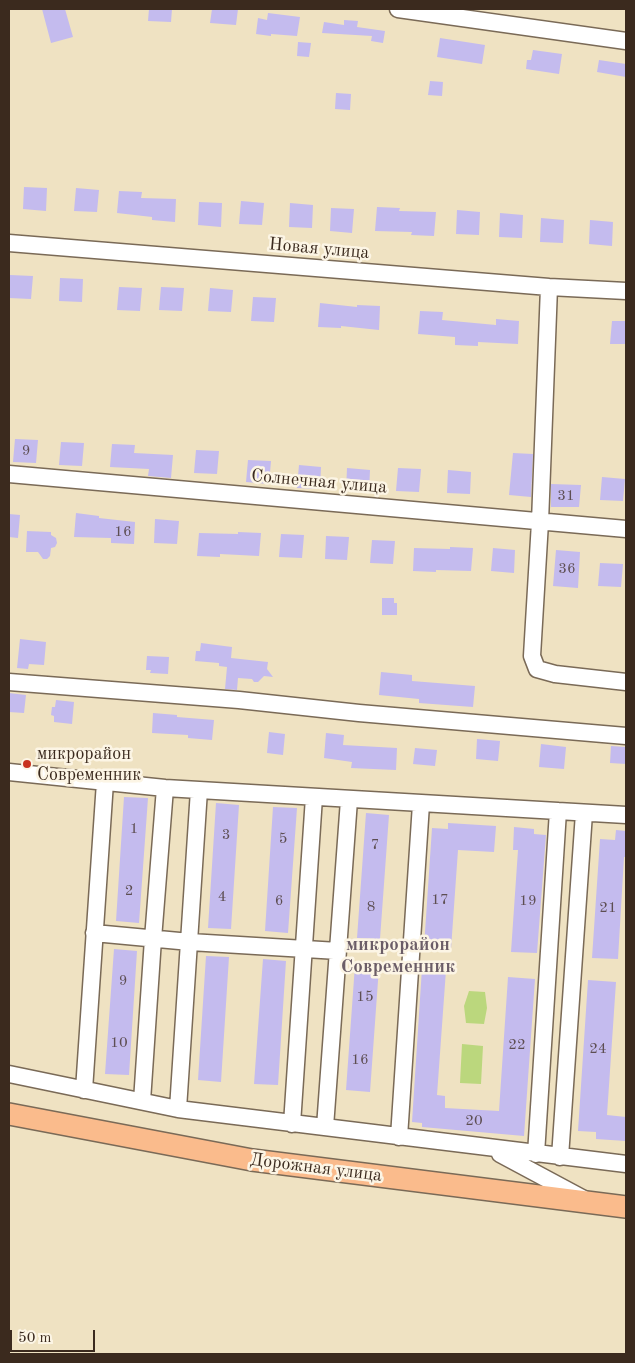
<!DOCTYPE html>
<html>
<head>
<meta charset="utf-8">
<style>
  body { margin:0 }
  #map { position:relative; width:635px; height:1363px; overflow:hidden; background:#efe2c2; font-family:"Old Standard TT",serif }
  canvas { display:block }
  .frame { position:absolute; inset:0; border:10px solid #3b2a1e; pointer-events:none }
  .scale { position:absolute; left:10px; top:1330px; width:85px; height:22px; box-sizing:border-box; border:2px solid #3b2a1e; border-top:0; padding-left:6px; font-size:15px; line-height:18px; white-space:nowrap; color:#3b2a1e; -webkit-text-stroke:4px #fcf5e5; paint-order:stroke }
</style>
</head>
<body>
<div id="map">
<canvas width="635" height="1363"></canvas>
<div class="frame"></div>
<div class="scale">50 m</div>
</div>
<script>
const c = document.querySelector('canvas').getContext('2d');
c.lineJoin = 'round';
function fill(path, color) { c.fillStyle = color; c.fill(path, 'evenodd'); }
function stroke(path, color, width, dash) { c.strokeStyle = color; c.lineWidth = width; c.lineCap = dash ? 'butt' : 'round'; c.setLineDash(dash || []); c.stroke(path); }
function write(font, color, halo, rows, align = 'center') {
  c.font = font + ' "Old Standard TT",serif'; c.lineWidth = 5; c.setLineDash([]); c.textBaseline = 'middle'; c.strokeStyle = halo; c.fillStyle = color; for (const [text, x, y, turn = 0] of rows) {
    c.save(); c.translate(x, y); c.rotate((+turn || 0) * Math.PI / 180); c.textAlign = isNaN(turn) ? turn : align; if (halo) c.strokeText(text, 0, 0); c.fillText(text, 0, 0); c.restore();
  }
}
fill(new Path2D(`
  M469 991 485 992 487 1008 484 1024 466 1023 464 1006Z
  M462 1044 483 1046 481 1084 460 1083Z`), '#bbd77d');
fill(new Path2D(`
  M42 9H65L73 37 51 43Z
  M149 9H172L171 22 148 21Z
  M212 9H238L236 25 210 23Z
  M268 13 300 17 297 36 271 34V36L256 34 258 18 267 20Z
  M344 20 358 21 357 27 385 31 383 43 371 41 372 36 322 33 324 22 344 25Z
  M440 38 485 45 482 64 437 57Z
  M298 42 311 43 309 57 297 56Z
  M533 50 562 54 559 74 526 69 527 60H531Z
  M599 60 626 64V77L597 72Z
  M430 81 443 82 442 96 428 95Z
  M336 93 351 94 350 110 335 109Z
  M24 187 47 188 46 211 23 209Z
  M76 188 99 190 97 212 74 211Z
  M119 191 142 192 141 198 176 199 175 222 152 220V217L117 213Z
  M241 201 264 203 262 225 239 224Z
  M199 202 222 203 221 227 198 225Z
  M290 203 313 205 312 228 289 227Z
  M377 207 400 208 399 211 436 212 434 236 411 235 412 232 375 231Z
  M331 208 354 209 352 233 330 231Z
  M457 210 480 212 479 235 456 234Z
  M500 213 523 215 522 238 499 237Z
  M541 218 564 220 563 243 540 242Z
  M590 220 613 222 612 246 589 244Z
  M10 275 33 276 31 299 9 298Z
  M60 278 83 279 82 302 59 301Z
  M119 287 142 288 140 311 117 310Z
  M161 287 184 288 182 311 159 310Z
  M210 288 233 290 231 312 208 311Z
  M253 297 276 298 274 322 251 321Z
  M320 303 357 307V305L380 306 379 330 341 326V328L318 327Z
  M420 311 443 312 442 320 496 325V319L519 321 518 344 478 342V346L455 345V337L418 334Z
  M612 321H626V344H610Z
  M15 439 38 440 36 463 13 462Z
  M61 442 84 443 82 466 59 465Z
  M112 444 135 445 134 453 173 455 171 478 148 476 149 469 110 467Z
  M196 450 219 451 217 474 194 473Z
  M513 453 533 454 531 497 509 495Z
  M248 460 271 461 269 484 246 482Z
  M299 465 321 467 320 489 297 488Z
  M347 468 370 470 369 492 346 491Z
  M398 468 421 469 419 492 396 491Z
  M448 470 471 472 470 494 447 493Z
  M602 477 625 479 623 501 600 500Z
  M551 484 581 485 579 507H551Z
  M76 513 99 516V518L135 522 134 544 111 543V538L74 537Z
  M9 514 20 515 18 538 9 537Z
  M155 519 179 521 177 544 154 543Z
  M27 531 51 532V535L56 538 57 543 55 547 51 548 50 556 47 559H43L38 552H26Z
  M238 532 261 533 259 556 220 554V557L197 556 199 533 238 534Z
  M281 534 304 535 302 558 279 557Z
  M326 536 349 537 347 560 325 559Z
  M372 540 395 541 393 564 370 563Z
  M450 547 473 548 471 571 436 570V572L413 571 414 548 450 549Z
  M493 548 515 550 514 573 491 571Z
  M556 550 580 552 578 588 553 586Z
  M600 563 623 564 621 587 598 586Z
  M382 598H394V603H397V615H382Z
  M20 639 46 642 44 665 29 664 28 669 17 668Z
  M201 643 232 647 231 658 268 662 267 669 273 677 264 676 258 682H254L252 679 238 678 237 690 225 689 227 667 219 666V663L195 661 196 651H200Z
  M147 656 169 657 168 674 150 673 151 670H146Z
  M381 672 412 675V681L475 686 473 707 419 703V699L379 695Z
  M9 693 26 695 24 713 9 712Z
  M56 700 74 702 72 724 54 722V716L51 715 52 707H55Z
  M153 713 177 715V717L214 720 212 740 188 738V735L152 733Z
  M269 732 285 734 283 755 267 753Z
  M326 733 344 735 343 745 397 748 396 770 351 768 352 762 324 758Z
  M477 739 500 741 498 761 476 759Z
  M541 744 566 747 564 769 539 767Z
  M611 746 626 747V764L610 763Z
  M415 748 437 750 435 766 413 764Z
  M124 797 148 798 139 923 116 921Z
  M216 803 239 805 231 929 208 928Z
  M273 807 297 808 288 933 265 931Z
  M366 813 389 815 380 939 357 938Z
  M448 823 496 826 494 852 458 850 451 949 424 947 432 828 448 829Z
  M514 827 534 829V834L546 835 537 953 511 952 518 850H513Z
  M616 830 626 831V857H624L618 959 592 958 600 839 615 840Z
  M114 949 137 951 129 1075 105 1074Z
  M206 956 229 957 221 1082 198 1080Z
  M263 959 286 961 278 1085 254 1084Z
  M355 965 379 967 370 1092 346 1090Z
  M422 968 446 970 437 1095 445 1096V1108L499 1111 508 977 535 979 524 1136 422 1127V1123L412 1122Z
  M588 980 616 982 607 1115 626 1117V1141L596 1139V1132L578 1131Z`), '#c4bbee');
const minor = new Path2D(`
  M398 9 626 41
  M9 243 549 287 626 291
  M549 287 540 522 532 656 537 669 555 674 626 682
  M9 474 626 529
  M9 682 239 700 359 713 626 736
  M9 772 165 788 626 815
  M94 933 190 942 338 951
  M9 1074 178 1109 626 1164
  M84 1090 105 782
  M142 1101 153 939 165 788
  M178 1109 199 790
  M292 1124 314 797
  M325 1127 349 800
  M399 1137 421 804
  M500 1154 584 1199
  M536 1154 558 811
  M560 1157 584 813`);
const major = new Path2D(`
  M9 1114 252 1160 626 1207`);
stroke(minor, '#7a6a57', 19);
stroke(major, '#7a6a57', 24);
stroke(minor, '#fff', 16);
stroke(major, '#fabb8c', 21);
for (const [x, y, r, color] of [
  [27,764,5,"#c8321e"]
]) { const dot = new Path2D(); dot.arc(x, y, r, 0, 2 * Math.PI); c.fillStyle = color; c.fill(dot); stroke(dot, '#fcf5e5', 2); }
write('15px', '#5d4e52', null, [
  ["9",26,451],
  ["31",566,496],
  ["16",123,532],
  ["36",567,569],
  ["1",134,829],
  ["3",226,835],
  ["5",283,839],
  ["7",375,845],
  ["2",129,891],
  ["4",222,897],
  ["17",440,900],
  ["6",279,901],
  ["19",528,901],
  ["8",371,907],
  ["21",608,908],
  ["9",123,981],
  ["15",365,997],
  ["10",119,1043],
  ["22",517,1045],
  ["24",598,1049],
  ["16",360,1060],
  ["20",474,1121]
]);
write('18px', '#3b2a1e', '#fcf5e5', [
  ["Новая улица",319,249,5],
  ["Солнечная улица",319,482,5],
  ["Дорожная улица",316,1168,7]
]);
write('18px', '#3b2a1e', '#fcf5e5', [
  ["микрорайон",37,754],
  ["Современник",37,775]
], 'left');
write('bold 19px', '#6b5d67', '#fcf5e5', [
  ["микрорайон",398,945],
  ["Современник",398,967]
]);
</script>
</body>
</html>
